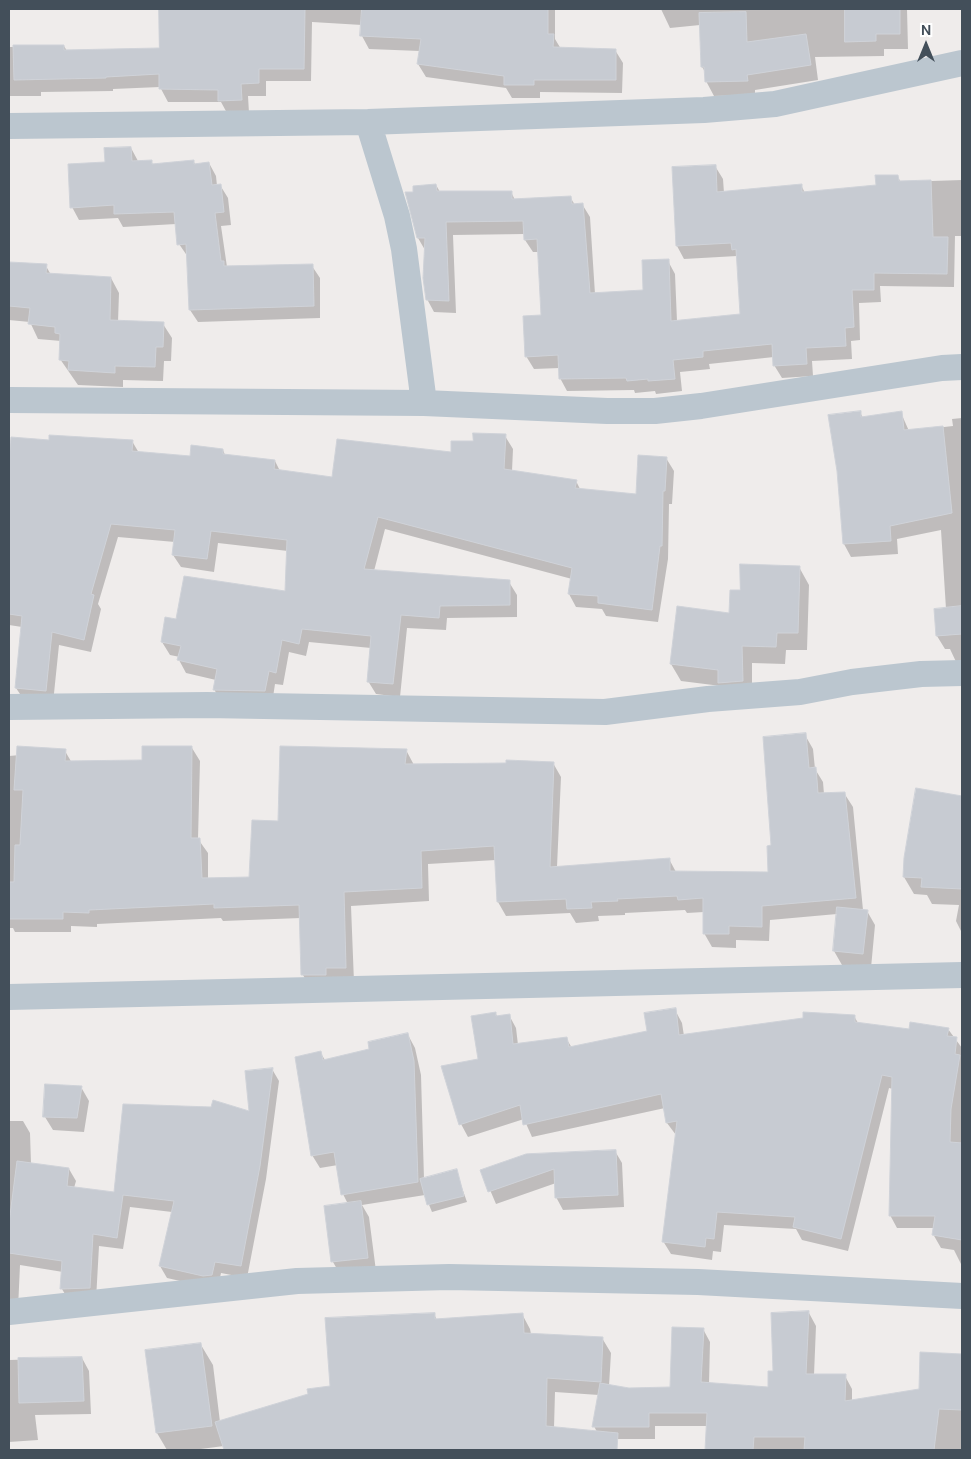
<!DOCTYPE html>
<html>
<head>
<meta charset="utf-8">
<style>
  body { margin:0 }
  #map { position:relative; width:971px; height:1459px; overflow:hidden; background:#efeceb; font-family:"DM Sans",sans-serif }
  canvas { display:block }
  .frame { position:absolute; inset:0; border:10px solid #434f5a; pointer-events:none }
  .north { position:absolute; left:901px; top:20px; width:50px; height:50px; -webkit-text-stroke:4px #fff; paint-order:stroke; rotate:0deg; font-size:14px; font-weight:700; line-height:20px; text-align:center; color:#434f5a }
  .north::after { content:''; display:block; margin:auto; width:18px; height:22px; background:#434f5a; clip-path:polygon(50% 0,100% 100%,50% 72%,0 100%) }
</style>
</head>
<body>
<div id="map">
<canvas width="971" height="1459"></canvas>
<div class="frame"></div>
<div class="north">N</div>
</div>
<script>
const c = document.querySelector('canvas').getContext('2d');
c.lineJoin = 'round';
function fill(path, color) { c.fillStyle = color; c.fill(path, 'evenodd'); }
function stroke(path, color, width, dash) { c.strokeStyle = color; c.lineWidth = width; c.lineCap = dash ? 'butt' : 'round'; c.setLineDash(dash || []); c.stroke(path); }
fill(new Path2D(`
  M161 9H555V39L561 49 615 50 623 63 622 93 540 92V98H512L506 88 426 77 418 64 420 51 369 49 362 36V25L312 22 311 81H266V96H248L249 113H227L221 102H168L160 87 113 89V91L41 92V96H9V47L64 46 67 51 160 49Z
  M661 9H907L908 49H884V56L815 57 818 80 755 90V95L714 96 706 81V73L702 67 700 25 670 28Z
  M131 148 138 161H151L154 166 193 161 196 165 209 163 216 176 217 186 220 185 228 198 231 225 221 226 227 267 312 266 320 278V318L198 322 190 310 188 257 179 244 176 224 123 227 118 218 79 220 72 207 106 163Z
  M715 166 723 179 724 193 801 185 805 193 877 186 897 176 901 182 962 180V236H955L954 287 880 286 881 302 859 303 860 340 851 341 852 359 812 361 813 376 782 378 774 365V357L709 364 710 369 680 372 682 391 656 394 655 391 635 393 634 390 567 391 560 378V368L534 369 526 356 542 316 539 252H533L525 240V234L453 235 456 313 434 312 427 299 425 250 418 238 436 185 440 192H511L515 200 570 197 575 205 582 204 590 217 595 294 644 291 668 261 675 274 677 321 741 315 737 256 684 259 677 246Z
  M9 264 46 266 51 275 111 278 119 293 118 322 163 324 172 338 171 361H164L163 381 123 380V387L78 385 60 359 61 341 38 339 30 322 9 320Z
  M860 412 863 418 901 413 909 431 953 426 952 419 962 418V666H958L950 649H945L937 636 946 609 941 530 897 539 898 554 851 557 844 544Z
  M505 436 513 449 512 471 576 481 580 489 637 495 666 458 674 471 672 504H669L668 559 658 622 606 616 602 609 576 607 569 594 572 579 385 529 374 571 509 582 517 595V617L447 618 446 630 407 628 400 697 376 694 368 681 371 648 309 642 306 656 289 652 283 685 275 684 272 704 221 702 214 689 216 680 186 673 179 660 180 657 170 655 162 642 177 620 286 593 288 551 218 543 214 572 181 567 173 555 175 542 118 537 98 604 101 609 91 652 59 645 53 703 24 700 16 688 22 627 9 625V443L132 441 139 453 191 458 223 450 225 455 275 461 280 471 333 478 452 454 474 442Z
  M799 567 809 585 807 650H786L785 664 752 663V698L721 686 681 681 671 664 730 614Z
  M805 735 813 749 815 769 823 782 824 794 844 793 853 807 863 910 867 911 875 925 871 968 842 965 834 951 837 914 770 920 769 941 736 940V948L712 947 704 933V912L687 913 685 910 625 913V915L598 916 599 921 576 923 570 913 506 916 498 902 496 860 428 864 429 901 351 906 354 982 311 989 303 975 301 918 223 921 221 918 97 924V927L71 926V932H15L13 928H9V756L65 751 72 763 143 761 192 748 200 761 198 839 208 853V879L251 878 279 822 406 750 414 765 553 763 561 777 557 867 669 859 676 872 769 874 772 847Z
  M917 790 962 797V933L956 921 959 905 932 904 927 895 914 894 904 877Z
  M675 1010 682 1023 684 1036 854 1016 858 1023 910 1031 948 1029 962 1048V1266L954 1250 941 1248 933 1234 934 1228H897L890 1215 893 1089 889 1088 848 1251 802 1240 796 1229 724 1225 721 1252 713 1251 712 1260 671 1254 663 1241 676 1135 667 1123 665 1108 532 1137 524 1119 468 1137 461 1124 495 1013 498 1017 509 1015 516 1028 518 1045 566 1038 572 1048 648 1032Z
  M408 1035 415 1048 421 1075 424 1179 456 1171 467 1202 432 1212 425 1195 362 1205 369 1217 376 1271 341 1276 333 1262 326 1207 348 1204 343 1194 338 1165 320 1168 312 1155 320 1052 325 1060 371 1050Z
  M272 1069 279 1081 266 1179 247 1278 221 1273 218 1287 211 1288 167 1278 160 1266 172 1212 130 1207 123 1249 99 1246 96 1300 69 1301 62 1289 63 1272 20 1265 18 1309 9 1311V1121H23L30 1133 31 1164 69 1169 76 1181 74 1188 115 1194 250 1113Z
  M81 1087 89 1101 84 1132 53 1130 45 1117Z
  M615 1151 622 1163 624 1207 563 1210 556 1197V1183L496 1204 482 1171Z
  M809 1313 816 1326 814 1375 845 1376 852 1389V1401L920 1390 921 1354 962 1355V1450H918L916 1447 849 1444V1450H706L708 1426H655V1439H609L614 1450H226L224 1446 193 1450H167L157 1433 147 1351 201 1345 213 1365 220 1422 332 1387 434 1314 437 1320 522 1314 530 1329 531 1334 602 1338 611 1353 609 1386 629 1389H671L703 1329 710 1342 709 1384 769 1389 774 1372ZM555 1392 599 1395 594 1426 597 1432 554 1428Z
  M82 1358 89 1371 91 1414 35 1415 38 1440 9 1442V1360Z`), '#0003');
const building = new Path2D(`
  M159 9H305L304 69H259V83L241 84 242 100 218 101V90L159 89V74L106 77V78L14 80 13 45H64V50L159 48Z
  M362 9H548V34H554L553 47 616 49V80H534V85H504V76L417 64 421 39 360 36Z
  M845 9H900V34H876V41L845 42Z
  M746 12 747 42 806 34 811 65 747 75 748 81 705 82 704 67H701L699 13Z
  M131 147 132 161 152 160V164L194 160V164L209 162 212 185 221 184 224 212 215 213 221 261H224V266L313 264 314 306 189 310 186 244 177 245 174 212 114 214V205L70 208 68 164 105 162 104 148Z
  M716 165 717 192 802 184V192L876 185 875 175H898L899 181 931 180 933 237H948L947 274 874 273V290H852L854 327 845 328 846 346 806 348 807 364 773 366 772 344 703 351V357L673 360 675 379 648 381V379L627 381 626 378 559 379 558 355 525 357 523 316 541 315 537 239 524 240 523 221 446 222 449 301 426 300 423 278 425 238H417L405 192H413V186L436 184 437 191H512V199L571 196 572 204 583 203 590 293 643 290 642 260 669 259 671 321 740 314 736 249 732 250 731 243 676 246 672 167Z
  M9 262 47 264 46 273 111 277 110 320 164 322 163 347H156L155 367 115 366V373L68 370 69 361 59 360 60 334 55 333V327L28 324 30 308 9 306Z
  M861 411V417L902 411 904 430 943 426 952 513 890 526 891 541 843 544 837 471 828 415Z
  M473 433 506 434 504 469 577 480 575 488 636 494 638 455 667 457 665 491H663L662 546H660L652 610 598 603V596L568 594 572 568 378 517 364 569 510 580V605L440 606 439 618 401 615 393 684 367 682 371 636 302 629 299 644 282 640 276 673 269 671 265 691 213 690 217 669 177 660 181 646 161 642 165 617 176 619 184 576 285 591 287 540 211 531 207 559 172 555 175 530 111 524 91 594 94 595 84 640 52 632 46 691 15 688 22 616 9 614V457L11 437 49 440V435L133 440 132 451 190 456 191 445 223 449V454L275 460 274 469 332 477 337 439 451 452V441H473Z
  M740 564 800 566 798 633H777L776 647 742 646 743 681 718 683V670L670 664 677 606 729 613 730 590H740Z
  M962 606V634L936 636 934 609Z
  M806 733 809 768 816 767 818 793 845 792 856 898 762 906V927L729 926V934H703V898L678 900 677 896 617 899 618 901 591 902 592 908 567 909 566 899 497 902 494 846 421 851 422 888 344 892 346 968H326V975H301L299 905 214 908V904L89 910V913L63 912V919H9V882H14L15 845H20L23 790H14L17 746 66 749 65 761 142 760V746H192L191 838H200L202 878 249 877 252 820 278 821 280 746 407 749 405 764 506 763V760L554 762 550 867 670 858V871L768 872 767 846 771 845 763 737Z
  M916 788 962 796V889L921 887 922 878 903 877 904 858Z
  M837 907 868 910 863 954 833 951Z
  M676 1008 679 1035 803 1018V1012L855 1015V1022L909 1029 910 1022 949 1028 947 1036 957 1037 955 1054 960 1055 951 1109 950 1142 962 1143V1240L932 1235 935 1216H889L892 1077 882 1075 841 1239 793 1227 795 1217 717 1212 714 1239 706 1238 705 1247 662 1242 677 1121 666 1123 661 1094 523 1125 520 1105 459 1125 441 1066 478 1059 471 1016 496 1012V1016L510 1014 513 1044 567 1037 569 1047 647 1031 644 1013Z
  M408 1033 414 1061 418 1182 341 1195 334 1152 311 1156 295 1057 321 1051 323 1060 369 1049 368 1042Z
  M273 1068 260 1166 241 1266 215 1262 212 1275 203 1276 159 1266 174 1201 123 1195 117 1238 93 1234 90 1288 60 1289 62 1261 9 1253V1223L17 1161 69 1168 67 1186 114 1192 123 1104 211 1107 213 1100 249 1111 245 1071Z
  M45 1084 82 1086 77 1118 43 1117Z
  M616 1150 618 1195 555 1198 554 1169 488 1192 480 1170 526 1154Z
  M457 1169 464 1196 427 1205 420 1179Z
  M361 1201 368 1258 331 1262 324 1206Z
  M809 1311 806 1374H846L845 1401 919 1389 920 1352 962 1354V1410L939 1409 934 1450H804L805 1437H754L753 1450H705L707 1413H649V1427H592L600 1383 629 1388 670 1387 672 1327 704 1328 701 1382 768 1387V1371H773L771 1313Z
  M435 1313V1319L523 1313 524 1333 603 1337 601 1382 547 1378 546 1426 618 1433 617 1450H224L215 1422 308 1394 307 1389 330 1386 325 1318Z
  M201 1343 212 1426 156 1433 145 1350Z
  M82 1357 84 1401 19 1403 18 1358Z`);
fill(building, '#c7cbd2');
stroke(building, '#cfd2d8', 1);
stroke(new Path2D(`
  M368 122 397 216 404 249 424 403
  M9 126 368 122 704 110 775 104 962 63
  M9 400 424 403 607 411H655L701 406 942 368 962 367
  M9 707 207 705 605 712 708 699 800 692 852 682 921 674 962 673
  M9 997 962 975
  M9 1312 297 1281 449 1277 698 1282 962 1296`), '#bbc6cf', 26);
</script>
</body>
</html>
